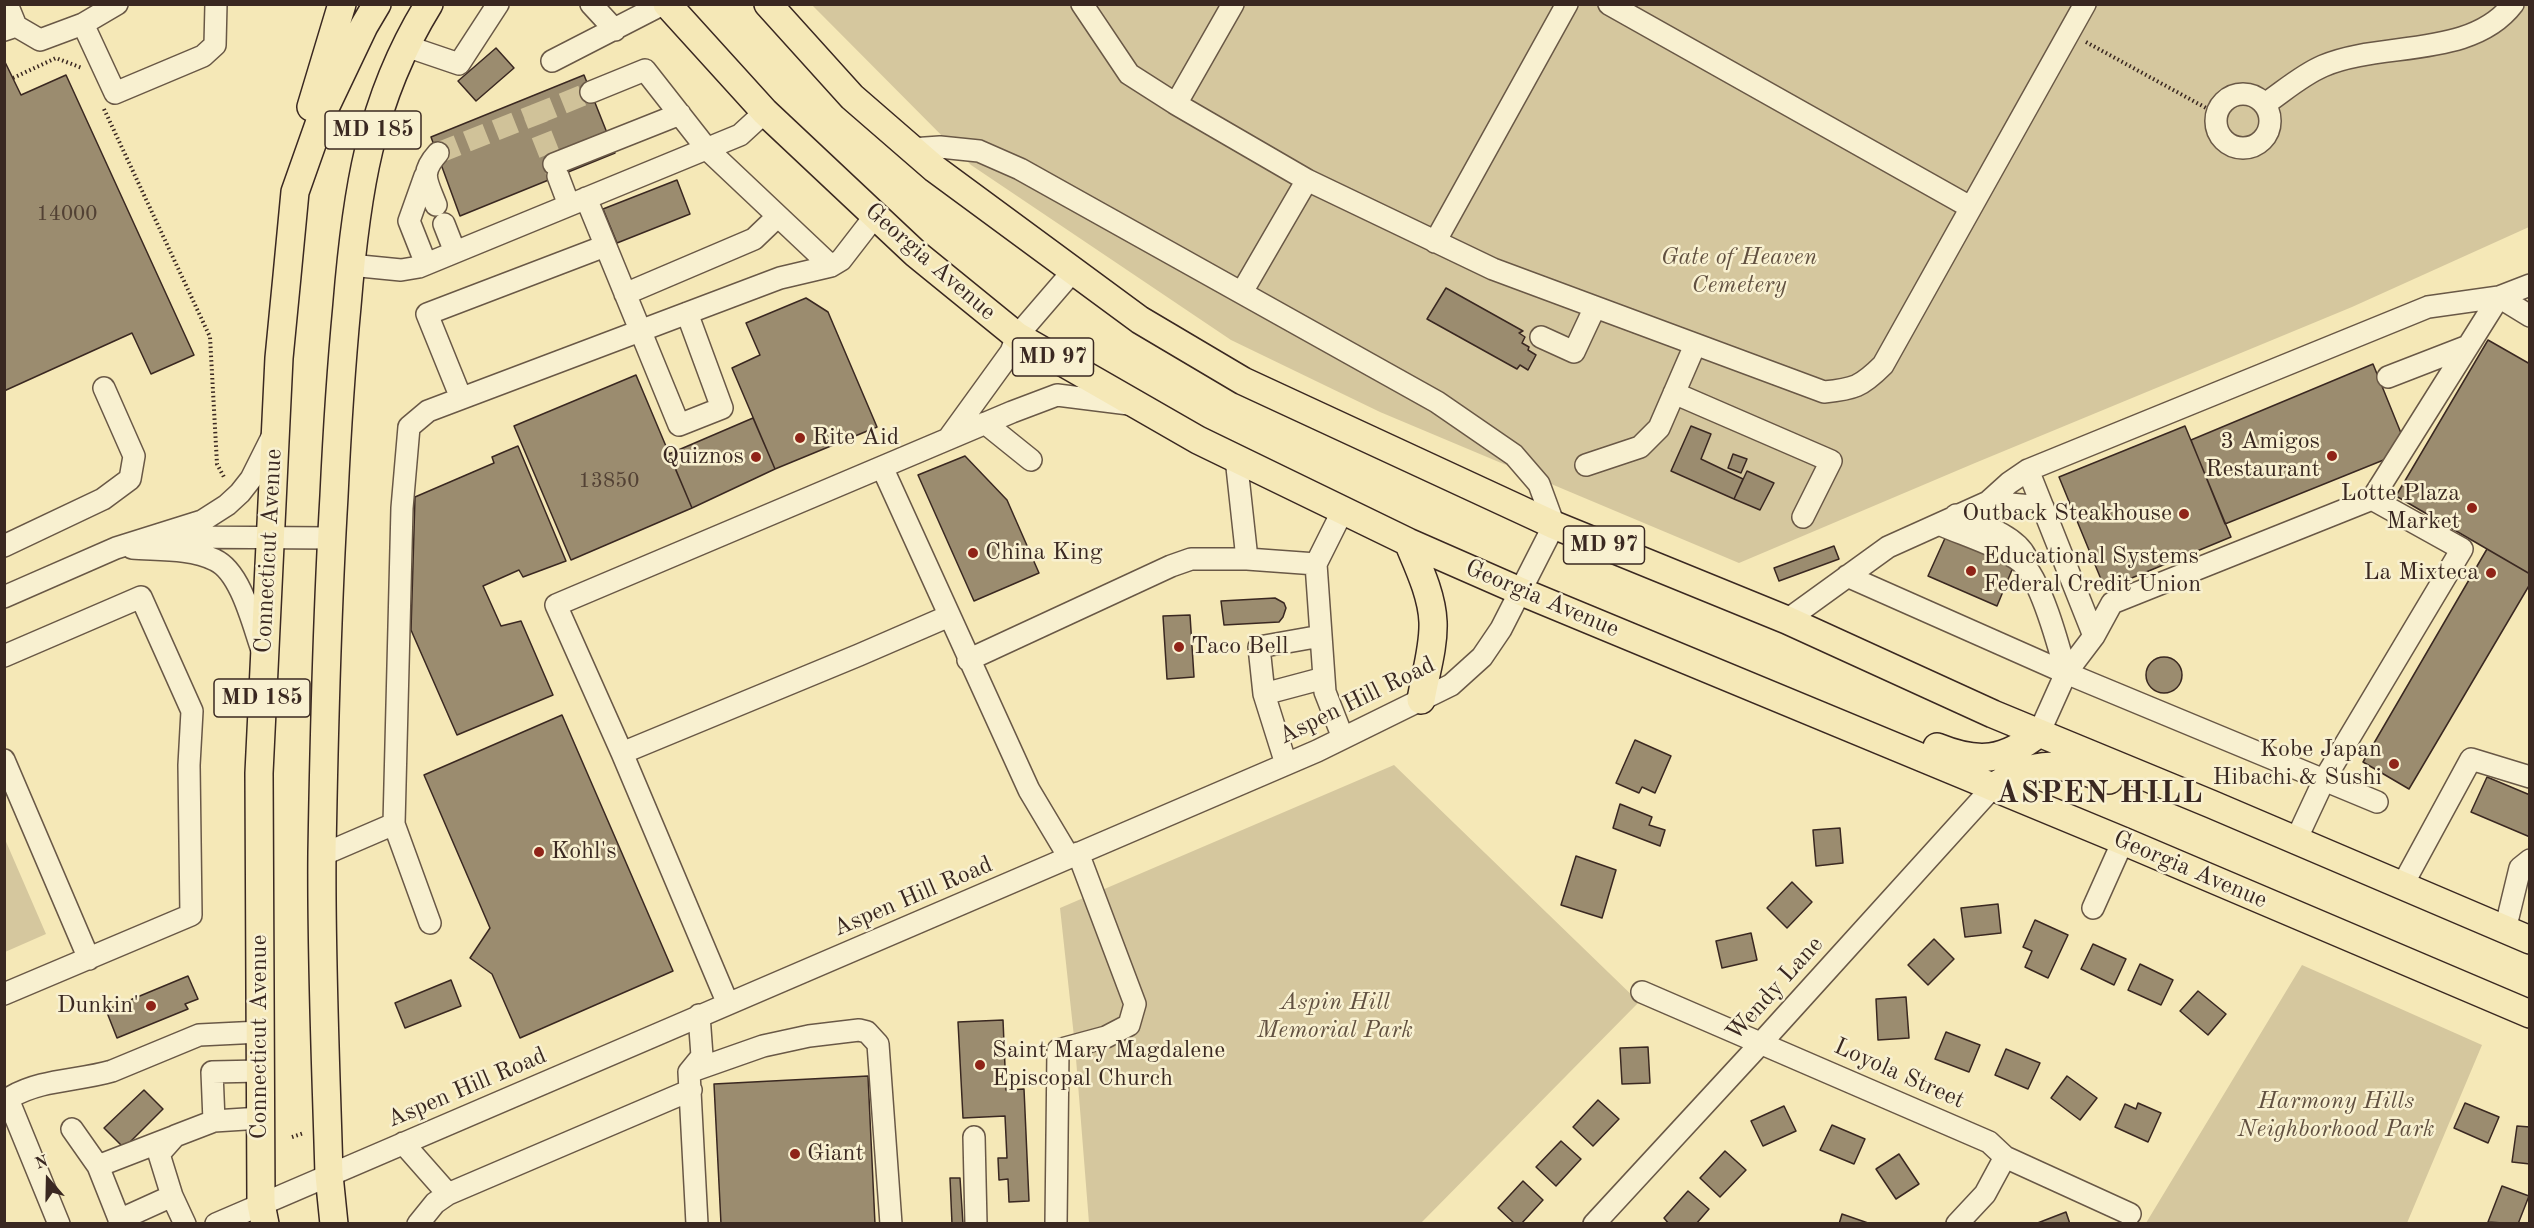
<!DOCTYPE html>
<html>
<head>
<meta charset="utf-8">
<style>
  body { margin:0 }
  #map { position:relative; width:2534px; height:1228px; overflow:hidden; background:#f5e8b7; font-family:"Old Standard TT",serif }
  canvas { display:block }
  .frame { position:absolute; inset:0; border:6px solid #3a2821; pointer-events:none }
  .north { position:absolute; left:18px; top:1150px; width:60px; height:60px; -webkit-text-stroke:4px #f8f0d0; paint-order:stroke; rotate:340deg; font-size:16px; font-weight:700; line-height:24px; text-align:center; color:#3a2821 }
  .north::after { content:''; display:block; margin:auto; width:21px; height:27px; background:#3a2821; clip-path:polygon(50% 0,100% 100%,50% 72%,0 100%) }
</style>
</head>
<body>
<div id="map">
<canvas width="2534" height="1228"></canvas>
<div class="frame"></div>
<div class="north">N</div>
</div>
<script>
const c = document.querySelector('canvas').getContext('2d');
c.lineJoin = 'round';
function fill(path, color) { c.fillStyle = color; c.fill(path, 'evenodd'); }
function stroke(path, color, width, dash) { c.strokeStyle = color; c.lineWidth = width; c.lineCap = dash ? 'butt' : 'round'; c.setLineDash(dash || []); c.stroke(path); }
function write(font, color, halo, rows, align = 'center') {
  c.font = font + ' "Old Standard TT",serif'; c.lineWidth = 5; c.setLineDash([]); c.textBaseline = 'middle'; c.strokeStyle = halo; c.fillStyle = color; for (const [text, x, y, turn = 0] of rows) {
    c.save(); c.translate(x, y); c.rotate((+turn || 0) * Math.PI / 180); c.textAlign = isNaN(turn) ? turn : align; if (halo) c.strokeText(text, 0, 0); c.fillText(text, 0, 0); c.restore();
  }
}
fill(new Path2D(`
  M812 5H2529V227L2352 307 1975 463 1739 563 1380 412 1231 340 971 165Z
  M1394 765 1639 1002 1421 1223H1089L1075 1046 1060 908Z
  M4 837 46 934 5 952H4Z
  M2302 965 2482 1045 2407 1223H2146Z`), '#d5c79e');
const building = new Path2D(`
  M496 48 514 68 476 101 458 81Z
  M4 60 21 95 66 75 194 355 151 374 132 333 4 391Z
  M584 75 615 153 460 216 431 137Z
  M677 180 690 214 617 243 603 209Z
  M1446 288 1523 331 1519 333 1525 337 1522 343 1529 347 1528 350 1536 355 1528 370 1520 365 1517 369 1427 319Z
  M806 298 828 312 877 427 775 469 732 368 760 355 746 323Z
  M2488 340 2530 364V574L2396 496Z
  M2373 364 2403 438 2391 457 2225 524 2191 440Z
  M636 375 692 508 571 560 514 426Z
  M753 418 775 469 692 508 669 454Z
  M1691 426 1711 434 1701 459 1743 479 1734 499 1671 471Z
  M2185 426 2231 537 2105 589 2059 477Z
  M518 446 566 561 523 577 519 570 483 586 501 626 521 621 553 695 457 735 411 630 415 497 494 463 492 457Z
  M1733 454 1747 459 1741 473 1728 468Z
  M965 456 1007 500 1039 573 974 601 918 475Z
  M1747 471 1774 483 1760 510 1734 499Z
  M1946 536 2014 565 1997 606 1928 576Z
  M1834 546 1839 559 1779 581 1774 568Z
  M2487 549 2530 574V584L2409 789 2363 762Z
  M1275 598 1284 603 1286 608 1283 617 1279 622 1224 625 1221 601Z
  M1190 615 1194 677 1167 679 1163 616Z
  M2146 675a18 18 0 1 1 36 0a18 18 0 1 1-36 0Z
  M562 715 673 971 520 1038 492 974 470 958 490 928 424 775Z
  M1635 740 1671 756 1655 793 1642 787 1639 793 1616 783Z
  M2487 777 2530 795V837L2471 812Z
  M1620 804 1652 817 1649 825 1665 830 1660 846 1613 828Z
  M1840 828 1843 863 1816 866 1813 830Z
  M1576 856 1616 870 1602 918 1561 905Z
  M1792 882 1812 902 1787 928 1767 908Z
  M1998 904 2001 933 1965 937 1961 908Z
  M2035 920 2068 935 2048 978 2025 967 2032 951 2023 947Z
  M1751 933 1757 960 1722 968 1716 941Z
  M1934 939 1954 959 1928 985 1908 965Z
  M2093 944 2126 959 2114 985 2081 969Z
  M2140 964 2173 980 2161 1005 2128 990Z
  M188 976 198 999 185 1004 188 1009 117 1038 106 1010Z
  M451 980 461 1006 405 1028 395 1003Z
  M2198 991 2226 1014 2208 1035 2180 1011Z
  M1906 997 1909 1038 1878 1040 1876 999Z
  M1003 1020 1006 1090 1024 1089 1029 1201 1009 1202 1008 1179 999 1180 998 1158H1007L1005 1116 963 1118 958 1022Z
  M1946 1032 1980 1045 1969 1072 1935 1059Z
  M1648 1047 1650 1083 1622 1084 1620 1048Z
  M2006 1049 2040 1063 2028 1089 1995 1075Z
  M868 1076 875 1224H721L714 1084Z
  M2067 1076 2097 1098 2080 1120 2051 1098Z
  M144 1090 163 1109 124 1148 104 1128Z
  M1598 1100 1619 1119 1593 1146 1573 1127Z
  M2138 1103 2161 1113 2148 1142 2115 1127 2125 1104 2136 1109Z
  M2465 1103 2499 1117 2488 1143 2454 1128Z
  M1784 1106 1796 1131 1763 1146 1751 1121Z
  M1832 1125 1865 1139 1854 1164 1820 1150Z
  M2517 1126 2530 1127V1164L2512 1162Z
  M1561 1141 1581 1159 1556 1186 1536 1167Z
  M1725 1151 1746 1170 1720 1197 1700 1178Z
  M1899 1154 1919 1184 1896 1199 1876 1169Z
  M950 1178H960L963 1224H952Z
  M1523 1181 1543 1200 1521 1224H1515L1498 1208Z
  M2502 1186 2529 1196 2518 1224 2488 1222Z
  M1688 1191 1709 1209 1696 1224H1669L1664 1218Z
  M2066 1212 2070 1224H2035Z
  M1842 1214 1868 1223V1224H1839Z`);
fill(building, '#9b8c6f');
stroke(building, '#3a2821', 1.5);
stroke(new Path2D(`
  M534 115 591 92
  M438 153 534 115 558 176`), '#d0c299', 21, [21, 10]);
const minor = new Path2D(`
  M591 4 615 30
  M1082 4 1129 74 1176 104 1307 180 1493 269 1824 392C1854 389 1861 387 1883 365L2085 4
  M1609 4 1970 207
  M83 24 115 93 203 56 215 45 216 4
  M16 26 40 40 83 24 117 4
  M4 30 16 26 7 4
  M406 46 459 64 498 4
  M552 61 663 4
  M591 92 645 70 707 149 831 266
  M2216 121a27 27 0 1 1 54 0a27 27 0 1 1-54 0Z
  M1176 104 1233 4
  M2265 104C2284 91 2302 75 2323 66 2381 41 2471 59 2513 4
  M554 164 680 114
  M425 176 409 221 426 264
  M558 176 569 205
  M586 198 679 425 722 408 687 313
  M436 205C427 181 419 174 438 153
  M444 224 455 252
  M1435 242 1567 4
  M350 265 401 270 419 267 740 135 765 112
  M1242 292 1307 180
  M625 294 754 239 778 216
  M2499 297 2530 316
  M1541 337 1574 352 1595 307
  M2388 377 2468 346
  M1674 393 1831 461 1803 517
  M461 398 427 314 605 246
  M985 423 1031 460
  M948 439 1011 352 1017 336 1073 271
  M1236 458 1247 559 1316 564 1343 510
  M1586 465 1640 447 1659 428 1695 345
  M882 467 1012 412 1057 395 1129 404
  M2028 470 2094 636
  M2372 499 2499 297
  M1988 502 2043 507
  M1956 515C1978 524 2015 534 2026 557
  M1941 525C1964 535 2002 547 2021 562 2041 579 2059 647 2066 673
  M176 537 331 538
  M4 546 103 499 130 479 134 456 104 388
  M132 548C158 550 191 548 215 560 241 572 253 625 262 650
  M1316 564 1325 692 1343 738
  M1847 576 2066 673 2377 802
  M4 597 116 548 202 521 227 505 240 493 251 479 273 435
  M1787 620 1888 547 1988 502 2009 483 2028 470 2428 307 2499 297 2530 285
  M4 656 141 597 192 711 189 765 191 915 4 994
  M968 660 1171 566 1191 559H1247
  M1264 694 1259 647 1321 636
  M2039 733 2066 673 2094 636 2112 603 2372 499 2462 549 2324 780 2296 840
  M622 753 859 655 949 616
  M4 760 89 959
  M1286 764 1264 694 1324 678
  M322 855 394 824
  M2402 886 2471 759 2530 777
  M2093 908 2123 841
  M430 923 394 824 402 508 409 427 428 411 780 278 831 266 841 260 875 216
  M2505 930 2520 868 2530 860
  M1642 992 1989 1142 2005 1157 2130 1214
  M728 1004 622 753 556 605 882 467 1029 790 1069 857
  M689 1072 763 1046 809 1036 859 1030 867 1032 878 1044 891 1224
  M214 1121 212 1072 261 1071
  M72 1129 98 1166 121 1224
  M974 1137 976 1224
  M403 1143 448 1194
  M98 1166 173 1137
  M172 1196 159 1154 175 1136 214 1121 261 1118
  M119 1220 172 1196 185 1224
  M59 1224 10 1104 11 1097C42 1079 78 1081 112 1071L199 1035 260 1032
  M216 1224 1317 751 1451 685 1482 657 1501 629 1554 525 1539 484 1514 455 1437 402 1020 169 979 151 940 147 911 149
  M418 1224 435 1203 448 1194 691 1090
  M697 1224 689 1072 702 1056 699 1015
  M1056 1224 1058 1050 1106 1037 1129 1025 1135 1004 1078 853
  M1594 1224 1762 1042 1993 787
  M1957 1224 1985 1194 2005 1157`);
const major = new Path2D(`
  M667 4 765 112 915 253 1017 336 1198 440 1408 542 1522 592 2123 841 2530 1014
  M768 4 852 97 935 169 1140 320 1243 381 1554 525 1787 620 1993 714 2211 804 2530 940
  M311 107 342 4
  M1408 542C1418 566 1432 595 1433 622 1434 648 1425 675 1421 700
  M1937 747C1979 764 2004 761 2039 733
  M1993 787C2036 759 2063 762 2109 780
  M265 1224 261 1204 259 773 279 358 287 276 295 192 324 110 364 26 377 4
  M334 1224 329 1175C326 1068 321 960 322 853 324 734 327 615 334 496 337 432 341 369 347 306 356 195 369 101 429 4`);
stroke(minor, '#695846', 24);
stroke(major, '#3a2821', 30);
stroke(new Path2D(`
  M2086 42 2217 114
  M13 78 56 58 82 68
  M104 109 210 337 217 464 225 479
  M292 1137 304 1133`), '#3a2821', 4, [1.5, 3]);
stroke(minor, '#f8f0d0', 21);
stroke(major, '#f5e8b7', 27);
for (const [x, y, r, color] of [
  [800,438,6,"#8f2418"],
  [2332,456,6,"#8f2418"],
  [756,457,6,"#8f2418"],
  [2472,508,6,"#8f2418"],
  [2184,514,6,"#8f2418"],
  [973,553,6,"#8f2418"],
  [1971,571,6,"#8f2418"],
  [2491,573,6,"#8f2418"],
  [1179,647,6,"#8f2418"],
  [2394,764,6,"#8f2418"],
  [539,852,6,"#8f2418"],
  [151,1006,6,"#8f2418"],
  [980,1065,6,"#8f2418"],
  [795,1154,6,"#8f2418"]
]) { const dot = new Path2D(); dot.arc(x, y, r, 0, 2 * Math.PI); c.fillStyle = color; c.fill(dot); stroke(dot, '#f8f0d0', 2); }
write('21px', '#524134', null, [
  ["14000",67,214],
  ["13850",609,481]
]);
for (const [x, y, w] of [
  [373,130,96],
  [1053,357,81],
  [1604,545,81],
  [262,698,96]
]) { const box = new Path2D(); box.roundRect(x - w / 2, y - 19, w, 38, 4.5); c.fillStyle = '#f8f0d0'; c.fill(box); stroke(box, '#3a2821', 1.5); }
write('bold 22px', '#3a2821', null, [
  ["MD 185",373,130],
  ["MD 97",1053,357],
  ["MD 97",1604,545],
  ["MD 185",262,698]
]);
write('italic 24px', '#615040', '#f8f0d0', [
  ["Gate of Heaven",1739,258],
  ["Cemetery",1739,286],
  ["Aspin Hill",1335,1003],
  ["Memorial Park",1335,1031],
  ["Harmony Hills",2336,1102],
  ["Neighborhood Park",2336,1130]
]);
write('24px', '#3a2821', '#f8f0d0', [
  ["Georgia Avenue",930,262,41],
  ["Connecticut Avenue",269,551,-87],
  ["Georgia Avenue",1542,599,23],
  ["Aspen Hill Road",1357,701,-26],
  ["Georgia Avenue",2190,870,23],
  ["Aspen Hill Road",913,897,-23],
  ["Wendy Lane",1775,989,-48],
  ["Connecticut Avenue",260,1037,-90],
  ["Loyola Street",1899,1074,24],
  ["Aspen Hill Road",467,1088,-23]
]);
write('24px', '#3a2821', '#f8f0d0', [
  ["Rite Aid",812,438],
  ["3 Amigos",2320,442,"right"],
  ["Restaurant",2320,470,"right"],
  ["Quiznos",744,457,"right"],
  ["Lotte Plaza",2460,494,"right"],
  ["Market",2460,522,"right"],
  ["Outback Steakhouse",2172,514,"right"],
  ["China King",985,553],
  ["Educational Systems",1983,557],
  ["Federal Credit Union",1983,585],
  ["La Mixteca",2479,573,"right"],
  ["Taco Bell",1191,647],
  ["Kobe Japan",2382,750,"right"],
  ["Hibachi & Sushi",2382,778,"right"],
  ["Kohl's",551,852],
  ["Dunkin'",139,1006,"right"],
  ["Saint Mary Magdalene",992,1051],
  ["Episcopal Church",992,1079],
  ["Giant",807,1154]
], 'left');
c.letterSpacing = '1.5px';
write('bold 30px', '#3a2821', '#f8f0d0', [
  ["ASPEN HILL",2100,794]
]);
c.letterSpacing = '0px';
</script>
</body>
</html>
